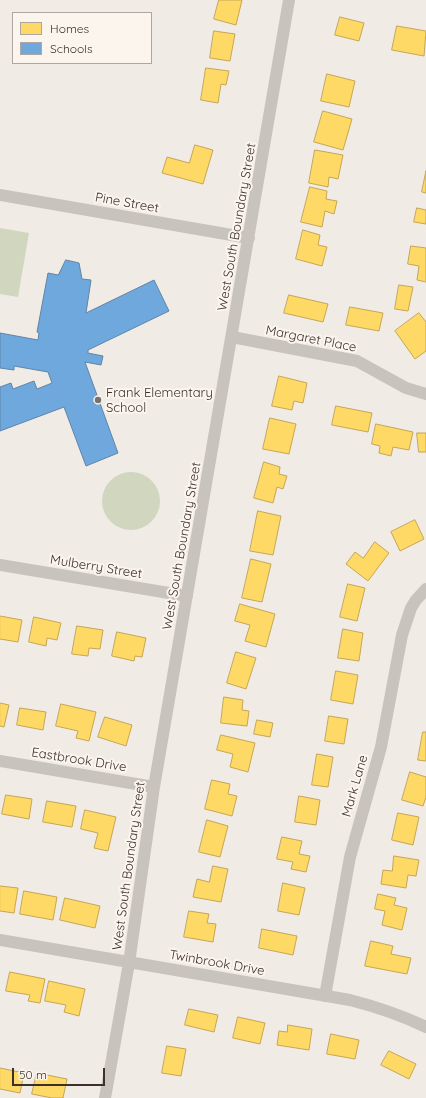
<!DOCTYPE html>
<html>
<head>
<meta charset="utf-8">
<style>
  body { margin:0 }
  #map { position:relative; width:426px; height:1098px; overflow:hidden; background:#f0ebe5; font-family:Quicksand,sans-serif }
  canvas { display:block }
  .legend { position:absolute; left:12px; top:12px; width:140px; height:52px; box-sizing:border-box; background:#fbf5ee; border:1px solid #aea6a0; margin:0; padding:5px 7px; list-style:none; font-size:12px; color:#3b302b }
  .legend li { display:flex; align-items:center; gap:8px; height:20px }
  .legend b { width:20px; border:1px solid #aea6a0 }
  .scale { position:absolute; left:12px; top:1068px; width:93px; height:18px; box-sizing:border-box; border:2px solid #3b302b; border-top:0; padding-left:5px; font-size:12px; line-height:14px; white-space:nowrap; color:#3b302b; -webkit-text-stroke:3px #fbf5ee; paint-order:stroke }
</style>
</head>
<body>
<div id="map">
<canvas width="426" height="1098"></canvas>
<ul class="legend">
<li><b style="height:11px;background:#ffd966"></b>Homes</li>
<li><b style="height:11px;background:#6fa8dc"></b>Schools</li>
</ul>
<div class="scale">50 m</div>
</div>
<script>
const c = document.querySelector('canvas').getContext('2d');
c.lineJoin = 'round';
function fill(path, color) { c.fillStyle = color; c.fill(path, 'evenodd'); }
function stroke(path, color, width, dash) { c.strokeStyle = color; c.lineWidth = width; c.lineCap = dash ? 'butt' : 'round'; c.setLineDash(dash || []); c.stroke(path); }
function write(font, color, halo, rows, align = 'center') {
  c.font = font + ' Quicksand,sans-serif'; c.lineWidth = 4; c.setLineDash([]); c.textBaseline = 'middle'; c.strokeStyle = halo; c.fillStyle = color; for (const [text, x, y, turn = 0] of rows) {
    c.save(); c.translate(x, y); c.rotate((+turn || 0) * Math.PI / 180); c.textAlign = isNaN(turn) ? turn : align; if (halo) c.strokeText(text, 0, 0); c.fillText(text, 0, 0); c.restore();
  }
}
fill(new Path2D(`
  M0 228 29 233 18 297 0 294Z
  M102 501a29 29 0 1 1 58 0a29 29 0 1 1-58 0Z`), '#d1d6bf');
const homes = new Path2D(`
  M219 0H242L236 25 214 19Z
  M340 17 364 23 359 41 335 35Z
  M397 26 426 31 424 56 392 50Z
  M214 31 235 34 230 61 210 58Z
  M206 68 229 71 226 85 221 84 218 103 201 100Z
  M327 74 355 81 349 107 321 101Z
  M323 111 352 119 343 150 314 142Z
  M195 145 213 150 203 184 162 173 167 157 189 163Z
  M315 150 343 155 338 179 329 177 328 187 309 183Z
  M426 171V193L422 192Z
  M310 187 327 191 326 199 337 201 334 214 325 211 322 227 301 222Z
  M417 208 426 210V224L414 222Z
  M303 230 320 235 318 245 327 247 322 266 296 259Z
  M411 246 426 248V282L417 280 419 266 408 264Z
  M399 285 413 287 408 311 395 309Z
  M289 295 328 304 323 322 284 313Z
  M350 307 383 313 379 331 346 325Z
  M419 313 426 322V351L415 359 395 331Z
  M279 376 307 383 303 403 294 401 292 410 272 406Z
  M336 406 372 413 368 432 332 425Z
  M270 418 296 424 289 454 263 449Z
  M376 424 413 432 409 450 393 447 391 456 379 453 380 446 372 444Z
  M417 433H426V452H419Z
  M264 462 280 467 279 474 287 476 283 489 277 487 273 503 254 498Z
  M258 511 281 516 273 555 250 551Z
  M415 520 424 539 400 551 391 532Z
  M375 542 389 553 368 581 346 564 355 552 363 558Z
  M251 559 271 564 262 602 242 598Z
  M348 584 365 588 357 621 340 617Z
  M240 604 275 614 266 647 245 641 250 625 235 621Z
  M0 616 22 620 18 642 0 639Z
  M34 617 61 623 57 640 47 638 46 646 29 642Z
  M77 626 103 630 100 649 89 648 88 656 72 654Z
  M343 629 363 633 359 661 338 658Z
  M117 632 146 638 142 657 135 656 134 661 112 656Z
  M236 652 256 658 246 689 227 683Z
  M336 671 358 675 353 704 331 700Z
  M224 697 243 700 242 710 249 711 247 726 221 723Z
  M0 703 9 705 4 727 0 726Z
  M61 704 96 712 89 741 76 738 78 731 56 726Z
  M20 708 46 712 43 730 17 725Z
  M329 716 348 719 344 744 325 741Z
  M105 717 132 725 126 746 98 737Z
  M257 720 273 723 270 737 254 734Z
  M423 732H426V761L418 760Z
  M221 735 255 743 248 772 230 767 233 754 217 750Z
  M317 754 333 757 328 787 312 785Z
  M410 772 426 777V797L423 806 402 800Z
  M212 780 230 784 228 794 237 796 232 816 205 809Z
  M6 795 32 799 29 819 2 814Z
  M299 796 320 800 316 825 295 822Z
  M47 801 76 806 72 827 43 822Z
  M85 810 116 817 108 851 94 848 98 833 81 829Z
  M398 813 419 817 413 845 392 840Z
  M207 820 228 826 220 857 199 852Z
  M282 837 302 841 299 854 310 856 306 872 291 869 293 862 277 859Z
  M394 856 419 860 416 876 408 875 406 888 381 884 383 870 392 871Z
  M213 866 228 869 221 902 193 897 197 879 209 882Z
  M283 883 305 888 299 915 278 911Z
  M0 886 18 888 14 913 0 911Z
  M24 891 57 897 53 920 20 914Z
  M378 894 396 898 394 905 407 908 402 930 382 925 385 911 375 909Z
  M65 898 100 906 95 928 60 920Z
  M189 911 209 914 207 923 216 924 213 942 184 937Z
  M262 929 297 936 293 955 259 948Z
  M371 941 393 946 391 954 411 958 407 974 365 966Z
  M10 972 45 979 40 1003 28 1001 30 995 6 991Z
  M49 981 85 989 79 1016 64 1012 66 1005 45 1001Z
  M189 1009 218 1015 214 1032 185 1025Z
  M238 1017 265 1023 260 1044 233 1038Z
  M288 1025 312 1029 309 1050 277 1045 279 1031 287 1032Z
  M331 1034 359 1040 355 1059 327 1054Z
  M167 1046 186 1049 181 1076 162 1073Z
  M389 1051 416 1064 409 1079 381 1065Z
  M0 1068 24 1073 20 1093 0 1089Z
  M37 1073 67 1079 63 1098H52L32 1094Z`);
fill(homes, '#ffd966');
stroke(homes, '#c4a654', 1);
const schools = new Path2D(`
  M66 260 79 263 82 279 91 280 86 313 154 280 169 311 88 350V353L103 356 101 365 85 362 118 453 86 466 64 407 0 431V387L11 383 13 389 34 381 37 389 52 383 48 372 14 366V370L0 368V333L38 340 39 333 37 332 48 273 58 275Z`);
fill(schools, '#6fa8dc');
stroke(schools, '#5f84a7', 1);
stroke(new Path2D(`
  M0 195 249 238
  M232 337 357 361 406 388 426 394
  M0 565 187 596
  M0 761 154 787
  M0 940 350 1000C377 1007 401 1015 426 1027
  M325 996 350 857 381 747 402 635 411 608 416 600 426 589
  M105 1098 129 963 154 787 289 0`), '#c9c3be', 12);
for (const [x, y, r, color] of [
  [98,400,4,"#7a716c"]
]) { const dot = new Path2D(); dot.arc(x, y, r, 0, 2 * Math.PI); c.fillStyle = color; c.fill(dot); stroke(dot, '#fbf5ee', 1.5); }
write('13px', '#3b302b', '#fbf5ee', [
  ["Pine Street",127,203,10],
  ["West South Boundary Street",237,227,-80],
  ["Margaret Place",311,339,11],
  ["West South Boundary Street",182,546,-80],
  ["Mulberry Street",96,567,9],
  ["Eastbrook Drive",79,760,9],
  ["Mark Lane",355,786,-74],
  ["West South Boundary Street",129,866,-82],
  ["Twinbrook Drive",217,963,10]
]);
write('13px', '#3b302b', '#fbf5ee', [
  ["Frank Elementary",106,393],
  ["School",106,408]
], 'left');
</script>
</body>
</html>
